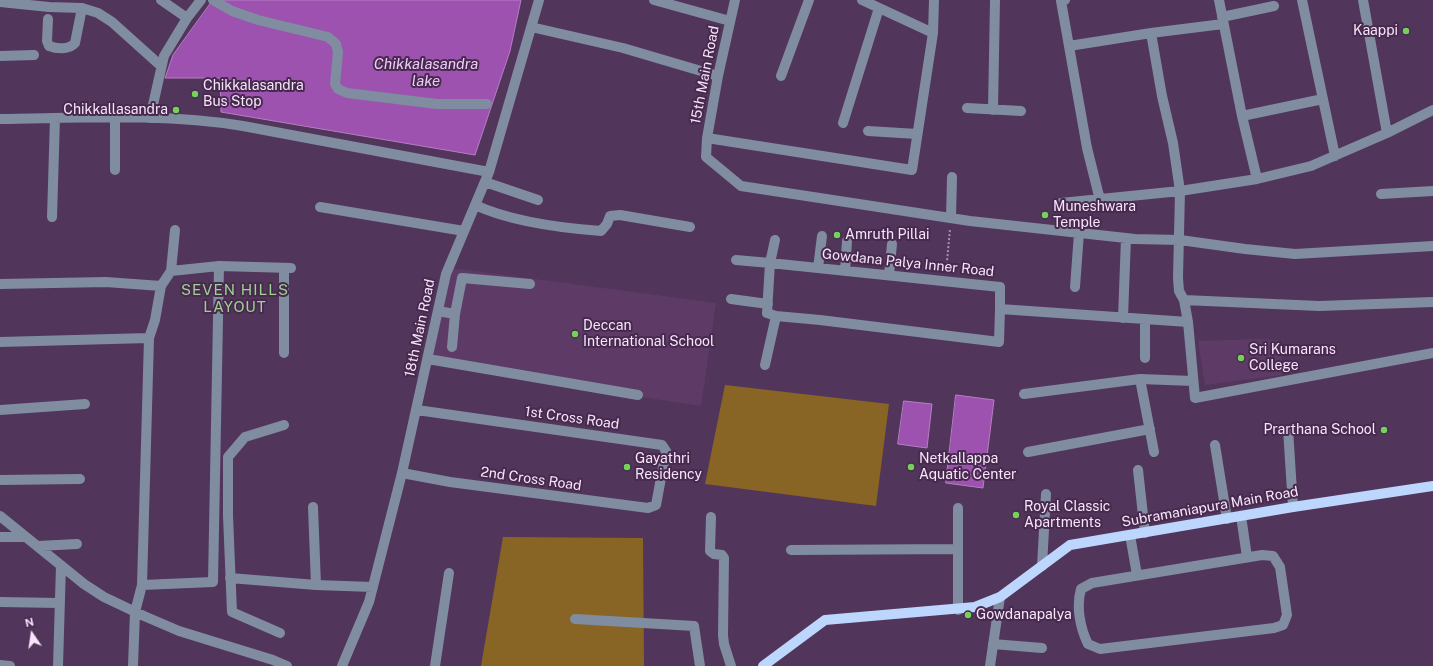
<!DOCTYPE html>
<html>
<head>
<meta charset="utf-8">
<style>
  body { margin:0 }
  #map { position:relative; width:1433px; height:666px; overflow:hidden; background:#52355a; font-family:"Public Sans",sans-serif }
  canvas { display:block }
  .north { position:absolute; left:12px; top:614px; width:40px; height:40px; -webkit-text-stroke:3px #472a4e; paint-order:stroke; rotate:347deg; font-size:11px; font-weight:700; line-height:16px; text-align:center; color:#f7e5fc }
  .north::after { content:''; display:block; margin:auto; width:14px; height:18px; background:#f7e5fc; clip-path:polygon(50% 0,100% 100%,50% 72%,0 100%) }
</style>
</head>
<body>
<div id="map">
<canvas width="1433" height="666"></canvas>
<div class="north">N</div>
</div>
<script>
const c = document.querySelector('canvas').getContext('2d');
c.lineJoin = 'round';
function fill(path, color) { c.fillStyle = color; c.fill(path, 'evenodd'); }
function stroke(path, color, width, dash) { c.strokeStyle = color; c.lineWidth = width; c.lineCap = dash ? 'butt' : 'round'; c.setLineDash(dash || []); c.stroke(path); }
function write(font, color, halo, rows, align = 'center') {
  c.font = font + ' "Public Sans",sans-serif'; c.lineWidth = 4; c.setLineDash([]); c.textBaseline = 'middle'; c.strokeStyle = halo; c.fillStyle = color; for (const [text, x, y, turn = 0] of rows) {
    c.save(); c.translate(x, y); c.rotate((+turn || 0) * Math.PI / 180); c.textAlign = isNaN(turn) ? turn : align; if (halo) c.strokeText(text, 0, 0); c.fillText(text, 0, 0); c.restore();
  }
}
fill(new Path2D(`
  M452 268 716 303 701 406 431 365Z
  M1260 339 1281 341 1282 375 1205 385 1198 341Z`), '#5e3b66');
fill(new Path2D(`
  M725 385 889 404 876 506 705 484Z
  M503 537 643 538 644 666H481Z`), '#886524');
const water = new Path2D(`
  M213 0H521L510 51 475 155 221 112 220 78H165L173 55Z
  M956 395 994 400 983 488 946 483Z
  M904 401 932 404 927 448 898 444Z`);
fill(water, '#9c52ae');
stroke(water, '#b77ec5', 1);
stroke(new Path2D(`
  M946 272 950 229`), '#a890ae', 2, [2, 2]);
stroke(new Path2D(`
  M161 0 187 18
  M213 0 232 11 258 20 328 37 336 44 338 52 335 84 338 89 347 93 437 104H487
  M654 0 730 21
  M735 0 718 76 707 138 706 157 741 186 970 221 1135 239 1180 240 1245 249 1295 254 1433 246
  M862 0 933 33
  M1065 0 1061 1 1087 148 1100 200
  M1219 0 1242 116 1257 179
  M1302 0 1335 156
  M1363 0 1387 133
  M0 2 49 7 82 8 98 13 112 22 161 66
  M1222 17 1274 6
  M48 19 47 41 49 46C57 49 69 50 75 43L82 8
  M531 27 623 48 718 76
  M1069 46 1151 33 1223 24
  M0 56 34 55
  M781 76 809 0
  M967 108 1021 111
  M993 110 995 0
  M1433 110 1387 133 1311 166 1257 179 1180 191 1178 278 1179 291 1184 300 1188 322 1195 398 1433 353
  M1242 116 1323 99
  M150 118 164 56 187 18 201 0
  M0 119C81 118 163 113 243 126L489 172
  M843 123 879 8
  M868 131 917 134
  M707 138 912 170 933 33 934 0
  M115 170V117
  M485 182 538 200
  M1381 194 1433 191
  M1061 203 1180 191 1173 143 1162 96 1151 33
  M475 205C512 222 560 228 601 231L607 224 610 216 620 215 690 227
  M320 207 464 231
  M52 217 55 118
  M951 218 952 177
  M736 260 770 263 775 240
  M818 268 822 236
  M171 271 175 230
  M845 271 847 241
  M889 275 892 244
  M0 284 106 282 161 286
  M1075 287 1079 233
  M731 299 768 304
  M1184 300 1319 306 1433 302
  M1000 309 999 342 820 320 776 316 767 313 770 263 1000 287V309L1188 322
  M438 311 455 314 462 278 530 284
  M1123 318 1126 238
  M0 342 149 338
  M452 347 455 314
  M284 353V268
  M1145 358V319
  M428 359 638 395
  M765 365 776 316
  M1140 379 1154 452
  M1024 394 1140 379 1193 381
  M0 410 85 404
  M1288 429 1293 507
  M1215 445 1227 519
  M1028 452 1150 429
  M1138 470 1145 533
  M402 473 450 482 648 508 656 505 666 451 662 445 417 410
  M0 480 80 479
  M313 507 316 585
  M958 508V610
  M0 516 84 584 104 597 144 616 179 631 273 660 287 666
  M1241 516 1247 557
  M711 517 710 551 714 554 722 555 724 558 723 635 724 644 731 666
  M1130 535 1137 575
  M0 537H26
  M38 546 77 544
  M791 550 958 549
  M1262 555 1273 556 1280 567 1287 615 1283 625 1274 628 1100 649 1088 644C1080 628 1076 606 1081 589L1092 583Z
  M1042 566 1046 494
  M230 578 316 585 373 587
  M142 585 213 582 219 266
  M0 602 60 603
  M575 619 694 626 700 666
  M280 633 232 612 228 516V457L245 437 284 425
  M993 644 1042 648
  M0 665 10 666
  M58 666 61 565
  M133 666 135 612 142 585 149 338 155 320 161 286 171 271 219 266 291 268
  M342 666 369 602 402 473 446 274 489 172 539 0
  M435 666 449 573
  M990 666 1000 597`), '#808ca0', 10);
stroke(new Path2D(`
  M763 666 825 620 975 607 1000 597 1070 545 1293 507 1433 486`), '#bdd6fd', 10);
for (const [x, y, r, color] of [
  [1406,31,4,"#74d25b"],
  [195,94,4,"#74d25b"],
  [176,110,4,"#74d25b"],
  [1045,215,4,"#74d25b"],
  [837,235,4,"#74d25b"],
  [575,334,4,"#74d25b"],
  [1241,358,4,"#74d25b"],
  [1384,430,4,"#74d25b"],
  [627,467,4,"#74d25b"],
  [911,467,4,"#74d25b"],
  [1016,515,4,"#74d25b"],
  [968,615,4,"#74d25b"]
]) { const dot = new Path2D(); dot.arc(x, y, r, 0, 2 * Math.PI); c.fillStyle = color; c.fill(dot); stroke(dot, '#472a4e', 1.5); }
write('14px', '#f7e5fc', '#472a4e', [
  ["Kaappi",1398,31,"right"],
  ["Chikkalasandra",203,86],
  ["Bus Stop",203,102],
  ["Chikkallasandra",168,110,"right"],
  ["Muneshwara",1053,207],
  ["Temple",1053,223],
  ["Amruth Pillai",845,235],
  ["Deccan",583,326],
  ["International School",583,342],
  ["Sri Kumarans",1249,350],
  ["College",1249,366],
  ["Prarthana School",1376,430,"right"],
  ["Gayathri",635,459],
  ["Residency",635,475],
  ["Netkallappa",919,459],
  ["Aquatic Center",919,475],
  ["Royal Classic",1024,507],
  ["Apartments",1024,523],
  ["Gowdanapalya",976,615]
], 'left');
write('14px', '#f7e5fc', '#472a4e', [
  ["15th Main Road",705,75,-79],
  ["Gowdana Palya Inner Road",908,263,6],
  ["18th Main Road",420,328,-78],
  ["1st Cross Road",572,418,8],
  ["2nd Cross Road",531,479,8],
  ["Subramaniapura Main Road",1210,507,-10]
]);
write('italic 15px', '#f0cbf9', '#472a4e', [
  ["Chikkalasandra",426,64],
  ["lake",426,81]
]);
c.letterSpacing = '1px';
write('15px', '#9fd193', '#472a4e', [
  ["SEVEN HILLS",235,290],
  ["LAYOUT",235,307]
]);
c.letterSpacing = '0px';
</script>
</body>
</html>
